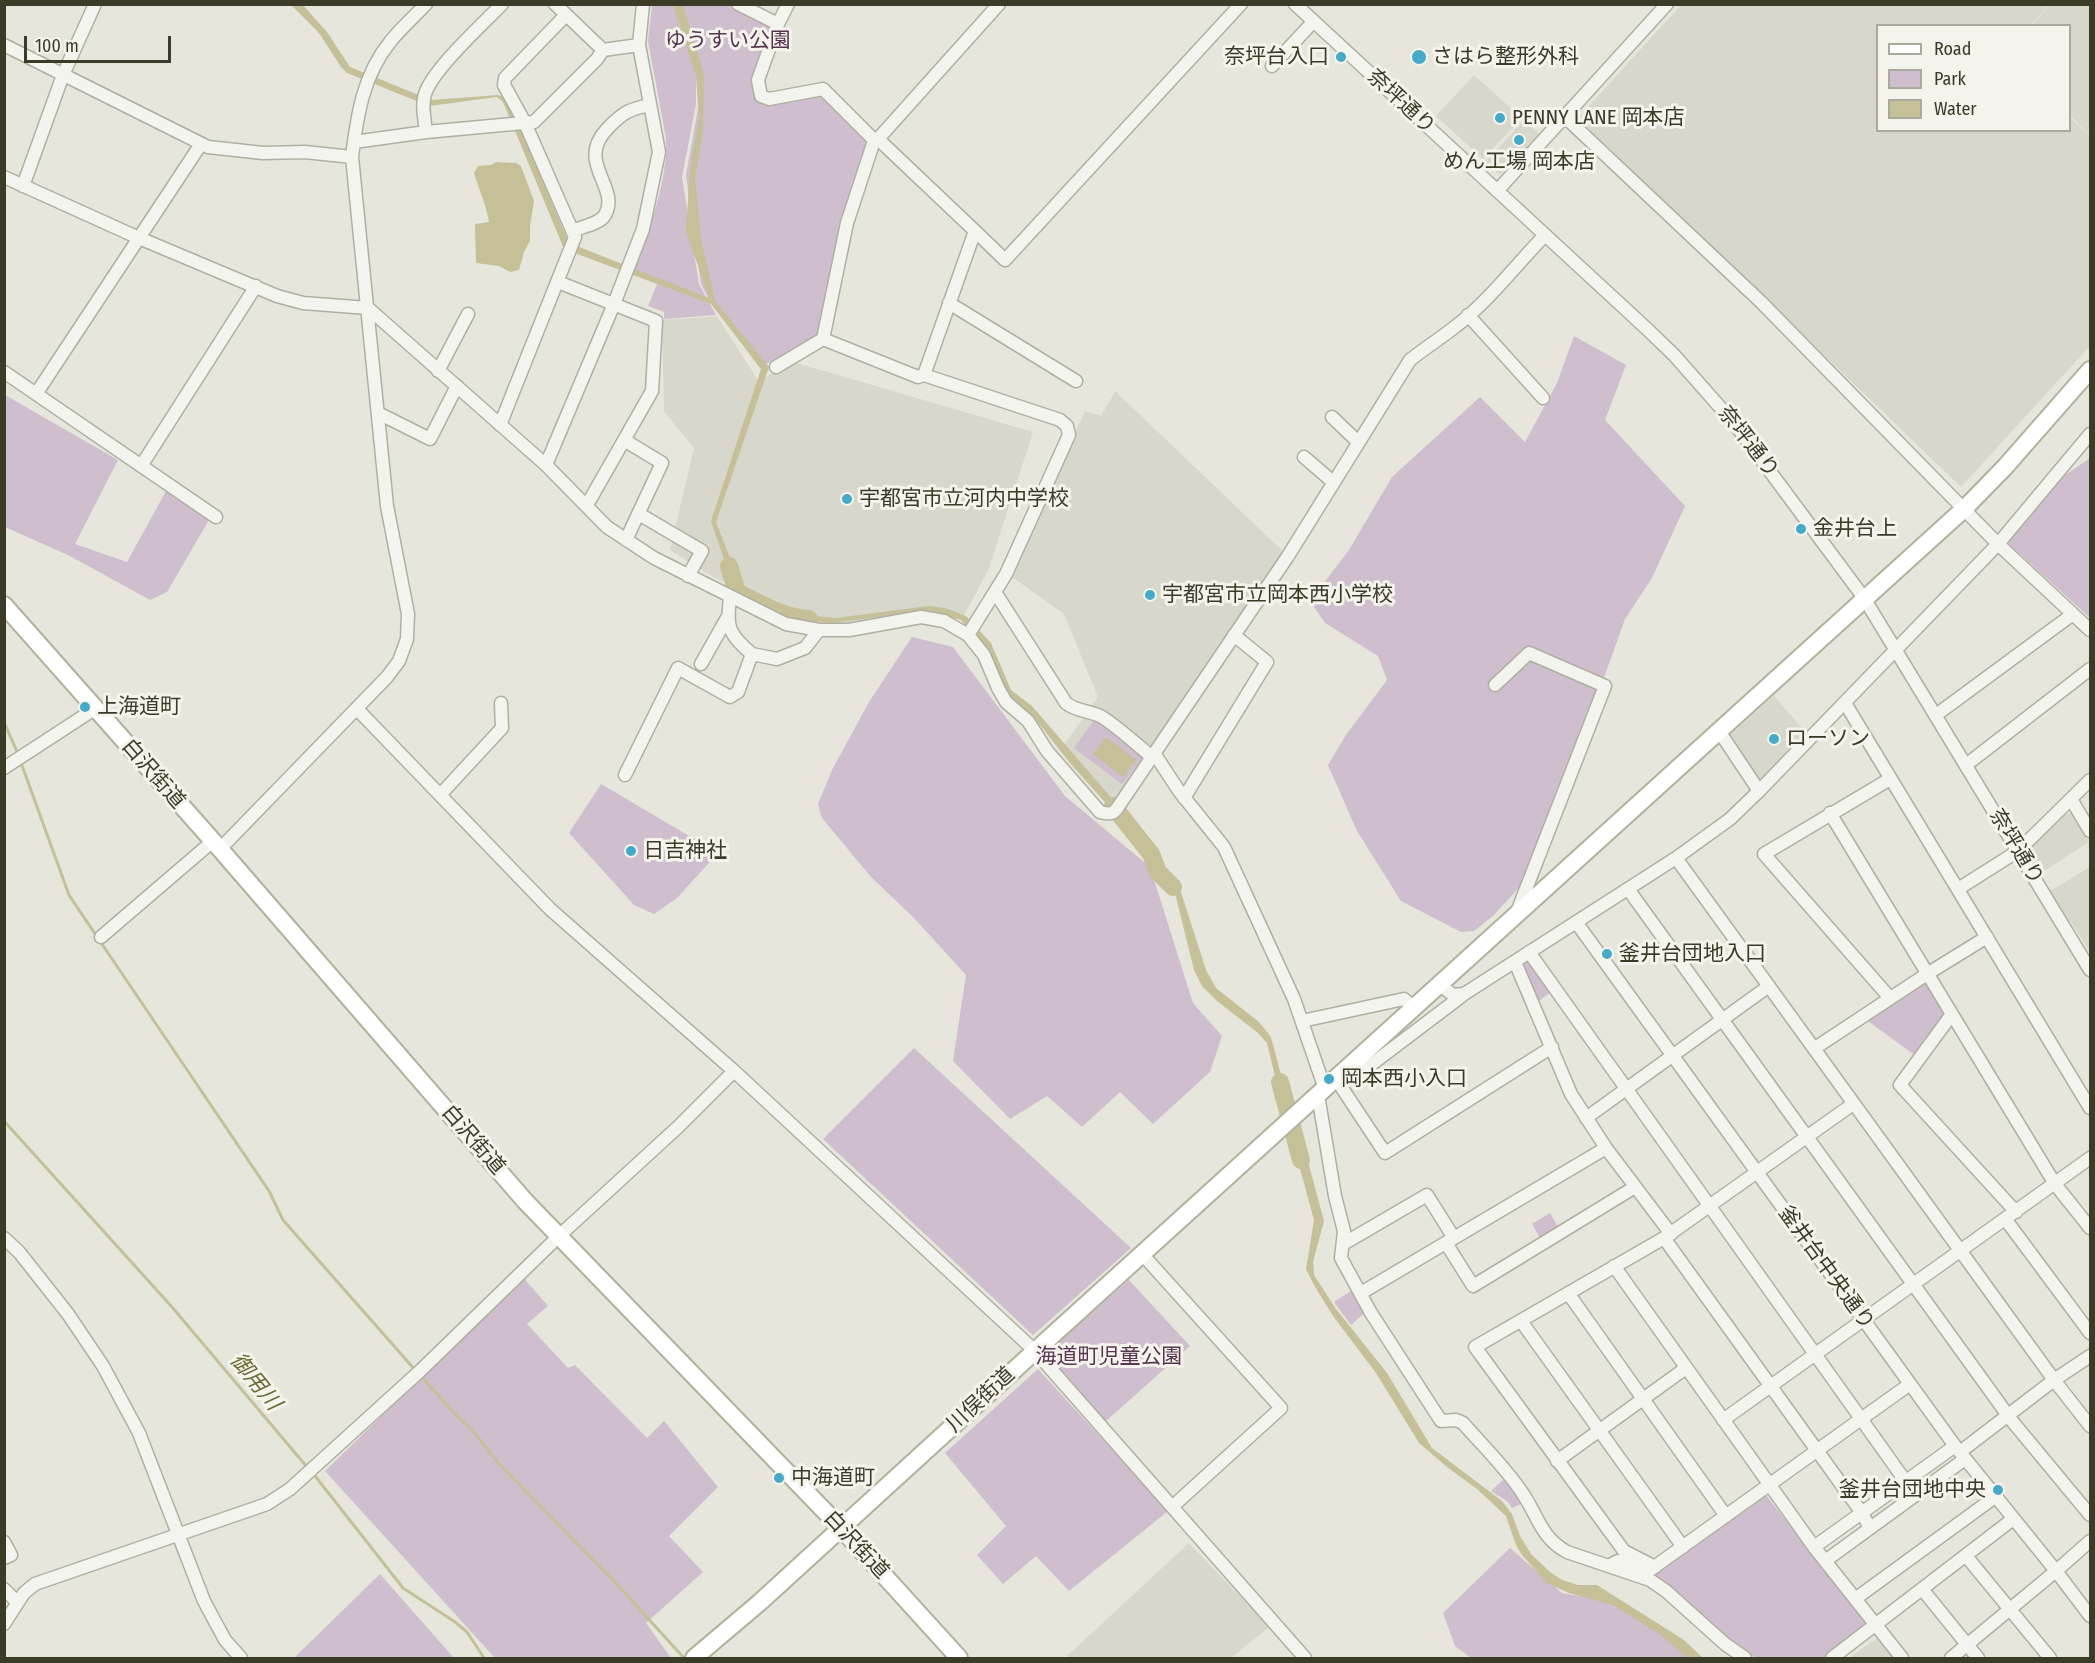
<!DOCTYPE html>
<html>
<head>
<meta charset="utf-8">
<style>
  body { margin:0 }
  #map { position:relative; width:2095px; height:1663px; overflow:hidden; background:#e6e6dc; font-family:"Fira Sans Condensed",sans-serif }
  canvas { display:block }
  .frame { position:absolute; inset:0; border:6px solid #3b3b27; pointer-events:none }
  .legend { position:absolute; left:1876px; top:24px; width:195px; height:108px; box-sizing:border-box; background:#f4f3ec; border:2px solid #aaa99d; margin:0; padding:8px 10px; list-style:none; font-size:18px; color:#3b3b27 }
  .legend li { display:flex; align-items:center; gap:12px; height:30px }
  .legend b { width:30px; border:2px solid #aaa99d }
  .scale { position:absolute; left:24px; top:36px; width:147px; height:27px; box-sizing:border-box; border:3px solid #3b3b27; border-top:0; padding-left:8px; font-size:18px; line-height:21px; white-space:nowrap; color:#3b3b27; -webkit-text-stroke:4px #f4f3ec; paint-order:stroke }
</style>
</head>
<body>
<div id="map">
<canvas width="2095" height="1663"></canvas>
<div class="frame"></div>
<ul class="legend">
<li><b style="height:8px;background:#fff"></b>Road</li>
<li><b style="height:16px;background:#cfbecd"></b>Park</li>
<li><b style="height:16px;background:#c5c098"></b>Water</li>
</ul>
<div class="scale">100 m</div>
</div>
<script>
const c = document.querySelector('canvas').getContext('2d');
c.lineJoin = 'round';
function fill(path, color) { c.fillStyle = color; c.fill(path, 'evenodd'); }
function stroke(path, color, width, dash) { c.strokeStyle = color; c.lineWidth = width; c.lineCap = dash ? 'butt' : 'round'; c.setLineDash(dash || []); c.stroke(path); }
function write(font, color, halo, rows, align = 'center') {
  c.font = font + ' "Fira Sans Condensed","Noto Sans JP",sans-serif'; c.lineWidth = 6; c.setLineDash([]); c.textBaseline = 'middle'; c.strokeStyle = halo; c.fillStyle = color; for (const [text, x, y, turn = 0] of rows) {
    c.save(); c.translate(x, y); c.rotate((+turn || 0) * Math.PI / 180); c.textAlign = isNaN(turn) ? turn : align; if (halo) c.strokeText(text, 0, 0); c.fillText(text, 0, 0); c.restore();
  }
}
fill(new Path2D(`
  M1681 5H2049L2031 25 1878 26V130H2070V118L2090 136V346L1961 487 1578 118Z
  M2050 5H2090V135L2070 116V26L2032 25Z
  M1474 75 1522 118 1483 159 1436 116Z
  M1524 120 1539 134 1500 175 1485 162Z
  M717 316 759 382 790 361 1033 432 988 571 962 619 927 608 826 628 713 577 670 550 694 448 664 411 662 320Z
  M1115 391 1288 556 1118 807 1064 745 1098 697 1064 614 1009 575 1085 411 1101 416Z
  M1774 696 1808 735 1760 784 1728 737Z
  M2071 812 2089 842 2041 873 2026 850 2052 823Z
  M2090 867V950H2089L2050 891Z
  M1189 1543 1269 1627 1231 1658H1070L1067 1656Z
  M1877 1638 1896 1658H1849Z`), '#d7d7cb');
fill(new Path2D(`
  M652 5H738L778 24 761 73 762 96 823 89 872 138 823 339 759 367 734 330 710 301 701 284 686 175 704 75 696 77V104L682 177 699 284 716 315 664 319V312L648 306 657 284 633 275C647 236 669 179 666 138L648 41Z
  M1574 336 1626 365 1605 420 1685 506 1652 578 1625 619 1573 764 1527 879 1493 916 1474 931 1461 932 1401 901 1357 831 1328 765 1346 735 1387 680 1378 656 1325 623 1310 601 1349 550 1392 477 1480 397 1525 442 1557 383Z
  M5 395 118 460 75 544 127 562 166 491 209 520 167 592 150 600 70 556 5 527Z
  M2090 458V618L2008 543 2061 478Z
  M912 637 953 647 1065 796 1150 867 1193 1003 1222 1036 1210 1072 1153 1124 1120 1092 1082 1127 1047 1096 1010 1119 953 1061 966 975 913 917 871 877 822 818 818 804 832 770 869 702Z
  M1095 719 1144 757 1122 784 1074 748Z
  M601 784 718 853 677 898 654 914 634 905 569 833Z
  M1527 961 1532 962 1552 991 1539 1001 1522 969 1523 963Z
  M1921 982 1929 984 1947 1016 1916 1056 1865 1019Z
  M914 1048 1131 1248 1033 1335 823 1139Z
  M1550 1213 1559 1229 1541 1240 1532 1224Z
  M522 1276 548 1306 527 1324 568 1368 575 1365 647 1438 664 1421 718 1487 669 1536 703 1572 646 1623 671 1658H495L325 1471 497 1304Z
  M1129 1280 1190 1346 1105 1422 1046 1353Z
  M1354 1289 1367 1311 1351 1325 1334 1302Z
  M1038 1369 1168 1511 1069 1591 1036 1556 1003 1584 977 1555 1006 1526 945 1453Z
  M1505 1478 1525 1502 1512 1508 1508 1502 1491 1491Z
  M1766 1495 1866 1624 1822 1658H1756L1729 1640 1677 1591 1653 1576Z
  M1510 1548 1562 1593 1622 1603 1695 1658H1471L1455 1646 1443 1613Z
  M380 1574 454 1658H294Z`), '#cfbecd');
fill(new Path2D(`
  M291 5H303L327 32 350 67 431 100 498 95 507 98 569 243 709 298 686 231 690 170 699 118 696 76 675 11 674 5H683L704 75 703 130 695 179 701 238 715 301 769 367 716 522 741 587 793 614 836 618 928 606 945 608 966 616 991 643 1011 690 1032 706 1133 823 1126 826 1070 763 1032 715 1016 704 1003 688 975 636 961 620 934 612 909 613 831 623 795 618 734 589 711 521 761 369 711 304 564 249 503 102 497 97 429 106 347 73 341 67 319 33Z
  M496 162 516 163 521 166 534 201 530 226V241L524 252 519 270 510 272 499 266 476 263 475 224 489 222C486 204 479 190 474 173L478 166 491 165Z
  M1106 737 1136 760 1123 777 1093 754Z
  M1162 866 1180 889 1206 970 1216 988 1259 1022 1271 1037 1289 1105 1283 1109 1267 1043 1258 1033 1217 1001 1202 986 1194 970 1175 893 1155 871Z
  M1300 1132 1324 1221 1313 1262 1314 1275 1336 1309 1387 1373 1432 1448 1502 1501 1512 1514 1520 1536 1531 1554 1550 1572 1562 1580 1578 1585H1597L1684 1640 1703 1658H1687L1661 1635 1613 1605 1569 1593 1547 1583 1522 1555 1516 1545 1506 1516 1477 1489 1447 1467 1419 1443 1376 1373 1333 1316 1314 1285 1306 1269 1314 1220 1292 1139Z`), '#c5c098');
stroke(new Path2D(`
  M4 722 18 754
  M20 760 69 895 83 916 269 1191 283 1220 416 1371
  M4 1121 172 1307 307 1467
  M421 1376 452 1411 473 1431 499 1464 615 1582 684 1658
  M312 1472 403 1588 455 1622 467 1632 484 1658`), '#c5c098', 3);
stroke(new Path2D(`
  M729 566 737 592C759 603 783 618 809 619
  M1113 806 1151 854 1158 872 1173 887
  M1280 1082 1301 1160`), '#c5c098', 18);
const minor = new Path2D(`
  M555 4 603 50
  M738 4 778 24
  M1295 4 1647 329 1674 355 1734 423 1864 598 2090 970
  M4 45 208 147 263 153 305 152 352 157
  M603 50 639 45
  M1272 66 1313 22
  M1564 116 1761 302 1998 544 2090 630
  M426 132C425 120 421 106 425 94 433 69 482 25 502 4
  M354 142 426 132 534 122 597 59 603 50
  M4 177 139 238 277 296 303 303 368 308 546 465 607 527 654 558 786 624 819 630H849L921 617 944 621 968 635 984 655 998 688 1006 702 1028 721 1047 751 1100 812C1109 814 1113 815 1118 807L1288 556 1410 360C1425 348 1441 338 1456 326 1489 301 1516 265 1545 235
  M23 186 63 75 95 4
  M1497 191 1667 4
  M572 231C581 227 600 224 605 215 621 187 575 163 607 129 622 113 629 109 650 105
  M975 231 878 139 999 4
  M558 282 656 321 652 391 587 505
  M949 303 1076 381
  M1468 315 1543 398
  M823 339 918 377 924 375 1060 420 1067 426 1069 435 1006 574 968 635
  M776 367 823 339 847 223 873 144 878 139 872 138 823 89 769 99 761 96 758 80 778 24 788 4
  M438 371 468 314
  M4 372 216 517
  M924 375 975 231 1005 260 1241 4
  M36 394 201 144
  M378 413 430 439 457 386
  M1332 417 1358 442
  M500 425 575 237 525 123 504 85 505 78 566 15
  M624 440 662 463 626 540
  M1304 457 1333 482
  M546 465 614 304 643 229 659 152 639 45 643 4
  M141 466 256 286
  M639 514 702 551 688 576
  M995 592 1066 703C1077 712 1089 710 1102 717 1119 728 1136 744 1152 757
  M730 598C726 627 729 635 752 654
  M701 664 727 618
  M1495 685 1529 653 1605 686 1517 912
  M1845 703 2090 1108
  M357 709 550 909 734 1071
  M1936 715 2073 614
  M1719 731 1759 791 1998 544 2090 434
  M1154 753 1179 791 1224 847 1294 999 1325 1089
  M1966 765 2090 669
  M4 768 96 708
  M625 775 678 668 730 697 738 692 752 654 777 659 805 648 819 630
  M440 795 502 728 501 703
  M1184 798 1267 662 1234 635
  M2071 799 2090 831
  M1830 813 2055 1184 2090 1228
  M220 849 387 677 399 661 407 639 408 614 387 506 352 157C357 116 363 75 390 42 400 29 414 17 426 4
  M1676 858 2054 1380 2090 1426
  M1628 889 2012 1421 2090 1515
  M1958 889 2018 851 2090 780
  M1576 922 1955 1446 2056 1571 2090 1541
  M101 937 213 841
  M1529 952 1906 1482
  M1515 962 1571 1094 1606 1148 1671 1234
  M1440 985 1453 995 1464 994 1676 858 1730 819 1759 791
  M1890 998 1764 854 1890 779
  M1952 1014 1900 1085 2016 1212
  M1302 1021 1404 999 1414 1008
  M1815 1048 1927 974 1987 937
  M1355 1061 1361 1066 1368 1067 1463 995
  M1336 1079 1385 1153 1552 1047
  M1318 1095 1335 1196 1344 1231 1341 1258 1371 1313 1441 1421 1456 1420 1463 1423C1482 1445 1508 1470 1523 1494 1538 1516 1541 1538 1567 1552L1650 1580 1666 1591 1725 1644 1745 1658
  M1586 1118 1769 986
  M2006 1220 2090 1333
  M4 1238 19 1252 68 1314 103 1366 139 1433 204 1601 225 1640 241 1658
  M1664 1238 1862 1513 1870 1528
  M1446 1243 1473 1286 1635 1187
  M1343 1244 1427 1195 1454 1238
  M1142 1254 1281 1408 1172 1507
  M1614 1266 1814 1547 1902 1658
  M1361 1293 1606 1148
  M1568 1293 1726 1516
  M1521 1321 1683 1547
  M1723 1420 2090 1158
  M1960 1452 2054 1380 2090 1356
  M1557 1461 1686 1368
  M4 1542 11 1555 4 1558
  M1814 1547 1955 1446
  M1966 1556 2050 1658
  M1825 1561 1965 1459
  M1608 1566 1618 1561 1650 1570 1910 1384
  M1655 1567 1624 1551 1475 1347 1664 1238 1853 1104
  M4 1589 17 1602
  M1922 1589 1978 1658
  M1855 1599 1995 1497
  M4 1624 24 1593 35 1584 267 1504 290 1489 420 1371 559 1236 678 1127 734 1071 1035 1351 1305 1658
  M1832 1658 2013 1519
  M1951 1658 2056 1571 2090 1616`);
const major = new Path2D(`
  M4 605 220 849 525 1201 841 1528 959 1658
  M694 1658 759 1603 1035 1351 1965 508 2005 467 2090 370`);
stroke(minor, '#afafa2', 15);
stroke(major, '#b1b19c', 20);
stroke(minor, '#f4f4ef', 12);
stroke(major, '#fff', 16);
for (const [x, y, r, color] of [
  [1341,57,6,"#45a9c8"],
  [1419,57,8,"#45a9c8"],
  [1500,118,6,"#45a9c8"],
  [1519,140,6,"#45a9c8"],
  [847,499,6,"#45a9c8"],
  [1801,529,6,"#45a9c8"],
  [1150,595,6,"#45a9c8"],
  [85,707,6,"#45a9c8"],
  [1774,739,6,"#45a9c8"],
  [631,851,6,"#45a9c8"],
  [1607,954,6,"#45a9c8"],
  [1329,1079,6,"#45a9c8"],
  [779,1478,6,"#45a9c8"],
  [1998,1490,6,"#45a9c8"]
]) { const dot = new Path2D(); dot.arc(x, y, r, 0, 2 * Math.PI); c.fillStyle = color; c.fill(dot); stroke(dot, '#f4f3ec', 2); }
write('21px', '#573550', '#f4f3ec', [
  ["ゆうすい公園",728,41],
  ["海道町児童公園",1109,1357]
]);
write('21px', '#3b3b27', '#f4f3ec', [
  ["奈坪台入口",1329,57,"right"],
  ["さはら整形外科",1432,57],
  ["PENNY LANE 岡本店",1512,118],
  ["めん工場 岡本店",1519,162,"center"],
  ["宇都宮市立河内中学校",859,499],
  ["金井台上",1813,529],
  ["宇都宮市立岡本西小学校",1162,595],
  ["上海道町",97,707],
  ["ローソン",1786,739],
  ["日吉神社",643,851],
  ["釜井台団地入口",1619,954],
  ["岡本西小入口",1341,1079],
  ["中海道町",791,1478],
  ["釜井台団地中央",1986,1490,"right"]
], 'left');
write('21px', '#3b3b27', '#f4f3ec', [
  ["奈坪通り",1401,102,43],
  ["奈坪通り",1748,442,52],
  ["白沢街道",153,774,49],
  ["奈坪通り",2016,847,59],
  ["白沢街道",473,1140,49],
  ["釜井台中央通り",1826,1268,54],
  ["川俣街道",981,1400,-43],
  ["白沢街道",856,1545,47]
]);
write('italic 22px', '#6d6a33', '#f4f3ec', [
  ["御用川",255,1382,51]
]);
</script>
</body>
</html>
